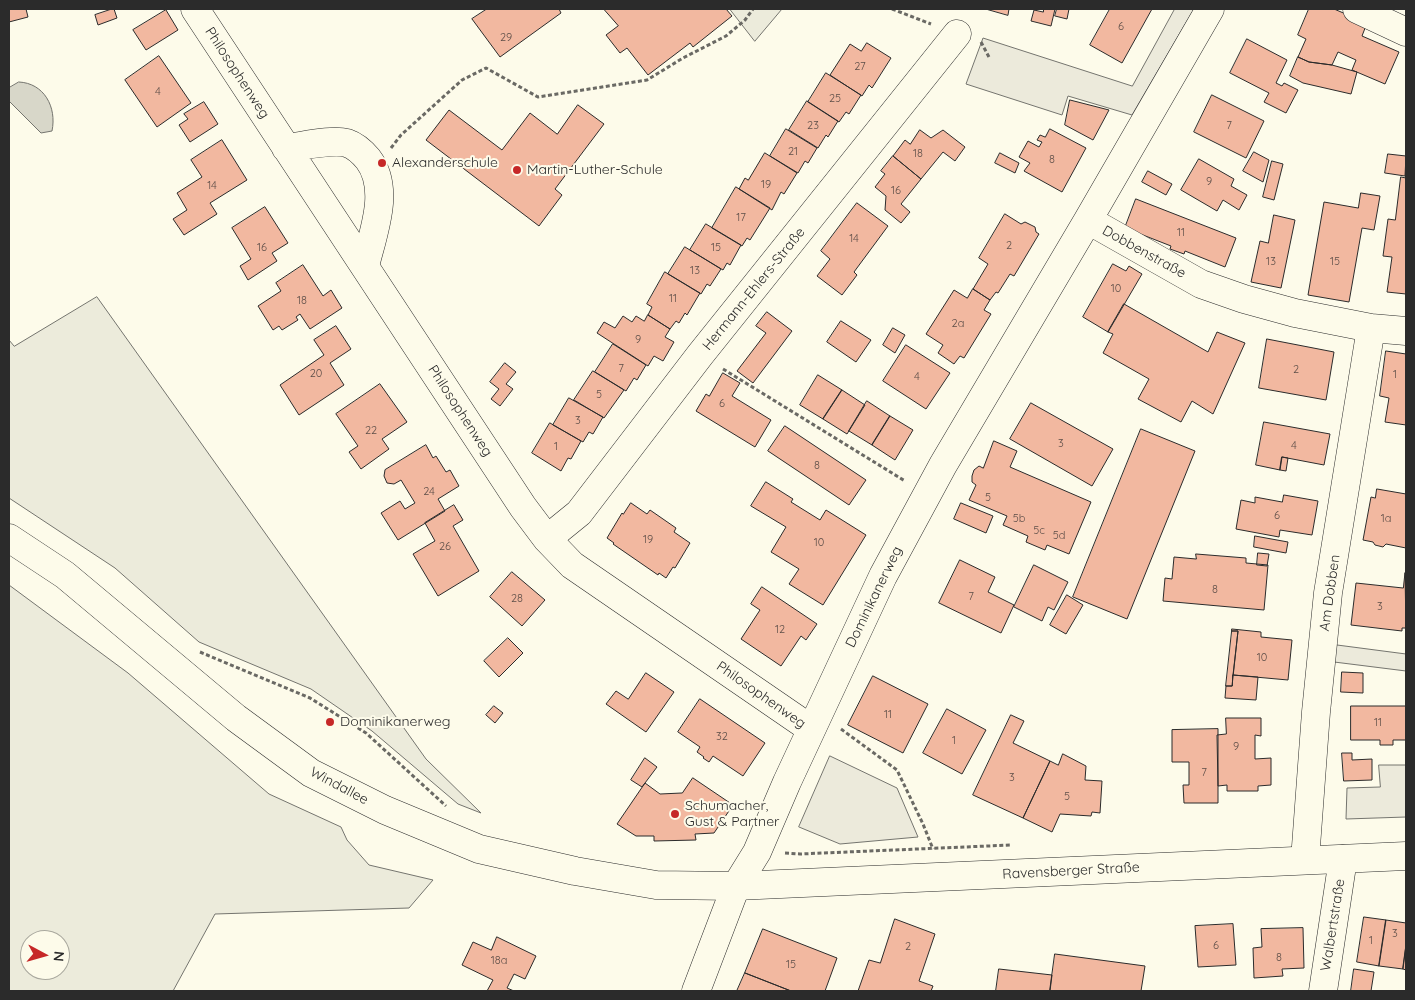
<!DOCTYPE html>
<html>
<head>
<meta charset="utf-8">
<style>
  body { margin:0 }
  #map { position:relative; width:1415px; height:1000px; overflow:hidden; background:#fdfbea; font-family:Quicksand,sans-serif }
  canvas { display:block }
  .frame { position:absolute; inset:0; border:10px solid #2b2b2b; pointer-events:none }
  .north { position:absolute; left:20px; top:930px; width:50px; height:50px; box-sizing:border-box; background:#fdfbea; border:1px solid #a9a89e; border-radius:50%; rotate:96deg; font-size:14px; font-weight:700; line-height:20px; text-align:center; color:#2b2b2b }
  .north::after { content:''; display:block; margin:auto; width:18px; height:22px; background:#c62828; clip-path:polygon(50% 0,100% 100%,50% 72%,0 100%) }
</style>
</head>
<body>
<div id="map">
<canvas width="1415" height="1000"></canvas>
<div class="frame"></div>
<div class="north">N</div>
</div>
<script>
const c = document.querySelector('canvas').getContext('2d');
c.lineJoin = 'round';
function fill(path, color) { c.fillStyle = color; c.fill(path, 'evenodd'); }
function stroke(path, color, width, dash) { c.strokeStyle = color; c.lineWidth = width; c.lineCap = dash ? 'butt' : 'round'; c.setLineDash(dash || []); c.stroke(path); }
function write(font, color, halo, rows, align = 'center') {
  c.font = font + ' Quicksand,sans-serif'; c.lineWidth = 4; c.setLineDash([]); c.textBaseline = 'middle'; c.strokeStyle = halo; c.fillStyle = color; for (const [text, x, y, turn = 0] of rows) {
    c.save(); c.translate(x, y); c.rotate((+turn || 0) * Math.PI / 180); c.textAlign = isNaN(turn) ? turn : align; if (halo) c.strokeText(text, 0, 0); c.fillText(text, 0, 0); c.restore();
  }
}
const green = new Path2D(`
  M730 9H782L755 41Z
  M97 297 426 759 481 813 458 804 372 731 311 689 199 642 115 568 9 498V340L14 346Z
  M9 585 128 673 269 794 341 827 347 840 369 865 433 880 409 908 215 914 173 991H9ZM30 940H60V970H30Z`);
fill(green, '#ecebdb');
stroke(green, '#74746e', 1);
const parking = new Path2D(`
  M1175 9H1194L1132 115 1068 96 1062 115 966 84 983 38 1132 86Z
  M1337 645 1406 654V671L1334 662Z
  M830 756 897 788 918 837 840 844 799 827Z
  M1379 765H1406V817L1346 819 1347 788 1380 787Z`);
fill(parking, '#eceadb');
stroke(parking, '#74746e', 1);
const water = new Path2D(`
  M19 82C44 83 57 107 52 131L41 133 9 101V88Z`);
fill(water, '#d8d7c9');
stroke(water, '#74746e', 1);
const building = new Path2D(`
  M9 9H26L28 17 9 22Z
  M112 9H114L117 18 98 25 95 15Z
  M487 9H559L561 13 500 57 472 19Z
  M604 9H726L732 16 693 47 690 43 648 75 627 48 620 53 606 35 618 26Z
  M986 9H1009L1008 15Z
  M1044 9H1055L1051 26 1031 21 1034 10 1043 12Z
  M1057 9H1069L1067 19 1055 16Z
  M1110 9H1152L1122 63 1090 45Z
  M1309 9H1334L1367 23 1362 36 1399 52 1385 84 1352 70 1356 60 1338 52 1332 65 1309 62 1298 57 1306 39 1298 35Z
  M166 10 178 30 146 50 133 30Z
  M1247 39 1287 60 1276 83 1282 86 1284 83 1298 90 1286 113 1264 102 1269 93 1230 73Z
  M867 43 891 58 872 88 869 85 862 96 830 75 850 44 861 51Z
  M159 56 191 103 157 127 125 80Z
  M1298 57 1309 62 1332 65 1357 72 1351 94 1303 83 1290 76Z
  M826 73 861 95 849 114 846 112 839 122 808 102Z
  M1212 95 1264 121 1246 158 1194 132Z
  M1070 100 1109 110 1093 140 1065 125Z
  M807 101 838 121 828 137 826 135 818 148 789 130Z
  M204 102 218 124 190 142 179 125 188 119 184 114Z
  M578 105 604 124 555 189 562 195 539 226 426 140 449 110 502 150 530 113 557 134Z
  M786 129 817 148 808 163 805 161 798 173 770 156Z
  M1050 129 1086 148 1062 192 1024 171 1030 163 1019 157 1028 141 1039 147 1042 142 1037 140 1040 135 1045 137Z
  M920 130 931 138 943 130 965 147 955 161 943 152 921 179 893 156 905 140 910 144Z
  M222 140 247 180 210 203 217 214 184 235 173 219 187 210 177 193 202 177 191 160Z
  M1254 152 1269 160 1263 182 1243 171Z
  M765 153 797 173 784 194 781 192 772 210 739 189 745 178 748 180Z
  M1000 153 1019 163 1015 173 995 163Z
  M1388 154 1406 156 1405 176 1385 173Z
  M893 156 921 179 901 204 910 212 901 223 885 210 886 196 875 187 885 174 881 171Z
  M1199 159 1234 179 1231 186 1247 195 1239 210 1223 200 1217 211 1181 190Z
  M1272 161 1283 164 1274 200 1263 197Z
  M1148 171 1172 184 1166 195 1142 182Z
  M1401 177 1406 178V294L1387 292 1392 257 1383 256 1388 219 1395 220Z
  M736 187 770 208 750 240 747 238 742 246 712 228Z
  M1361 193 1380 196 1374 230 1362 228 1349 302 1308 295 1324 202 1358 208Z
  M1136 199 1236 238 1225 267 1185 251 1184 254 1170 249 1171 246 1125 228Z
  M857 203 888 226 854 272 857 275 842 295 817 276 830 259 821 251Z
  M265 207 288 243 272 253 277 261 248 280 240 266 251 259 232 228Z
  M1005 214 1021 224 1025 222 1035 227 1036 232 1039 234 1014 276 1010 274 998 293 996 292 990 300 973 289 988 264 979 258Z
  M1274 215 1295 220 1281 288 1251 282 1260 241 1268 243Z
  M706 224 741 245 730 265 727 263 723 270 690 250Z
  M685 247 721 269 710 286 707 284 701 294 668 274Z
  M1113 264 1126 271 1129 266 1142 274 1108 332 1083 317Z
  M303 265 323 296 331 290 342 308 310 329 300 314 296 317 298 320 282 330 279 326 273 330 258 306 281 291 276 283Z
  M665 272 700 293 687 315 685 313 679 323 676 321 670 329 648 315 652 307 647 304Z
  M973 289 990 300 984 310 991 314 964 358 960 356 954 364 938 353 943 345 926 334 954 290 967 298Z
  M1124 304 1208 352 1217 332 1245 343 1213 414 1192 401 1181 422 1138 399 1149 379 1103 353 1113 334 1108 332Z
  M767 312 792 331 753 383 737 371 766 333 756 326Z
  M648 315 670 329 665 337 674 342 663 361 654 356 648 366 597 333 604 322 615 328 623 316 632 322 636 316 644 321Z
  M841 321 871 340 856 362 827 342Z
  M336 326 351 349 330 363 344 385 299 415 280 385 324 355 314 340Z
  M893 328 905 335 895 353 883 345Z
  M1267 339 1334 352 1326 400 1259 388Z
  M613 344 646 365 637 380 634 378 626 391 595 372Z
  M906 345 950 373 926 409 883 381Z
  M1386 351 1406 354V425L1385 422 1389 398 1380 396Z
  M505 363 516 372 506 384 513 389 500 406 491 399 499 389 490 382Z
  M593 371 624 390 604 418 574 400Z
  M723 373 740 383 732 396 771 420 755 447 696 411 706 394 709 396Z
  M818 375 842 390 823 419 800 405Z
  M380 384 407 422 382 439 389 449 361 469 349 452 358 446 336 414Z
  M842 390 865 405 847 434 823 419Z
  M569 398 603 417 593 434 589 432 583 442 553 425Z
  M867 401 890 416 872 445 849 431Z
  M1031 403 1113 449 1092 486 1010 439Z
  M890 416 913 430 895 460 872 445Z
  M1264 422 1330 434 1324 465 1282 457 1280 470 1256 465Z
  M550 423 581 441 571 459 568 458 561 471 532 453Z
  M785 426 866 480 849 505 768 451Z
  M1141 429 1195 451 1127 619 1073 597Z
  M994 441 1017 451 1010 467 1091 502 1069 554 1047 545 1045 550 1026 542 1028 536 1003 525 1007 516 969 500 976 485 972 482V476L974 470 979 466 983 468Z
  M426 445 433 458 436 456 446 472 450 470 459 486 438 499 445 511 398 540 381 513 400 501 405 509 415 503 401 480 394 484 387 483 384 476 385 470Z
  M1282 457 1288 458 1286 471 1280 470Z
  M766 482 793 499 791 502 820 520 826 510 866 535 823 605 789 584 799 569 771 552 786 527 751 506Z
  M1377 489 1406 494V548L1386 544 1383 547 1375 545 1373 542 1363 540 1371 497 1375 498Z
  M1284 495 1318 501 1312 535 1280 530 1279 537 1236 529 1241 500 1255 503V497L1282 502Z
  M631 503 647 514 650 510 676 528 674 532 690 543 675 568 673 567 666 578 659 573 658 575 613 544 614 543 607 538 622 513 623 514Z
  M961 503 993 516 986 533 954 519Z
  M454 505 463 520 453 526 479 571 438 596 413 554 435 541 425 523Z
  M1255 536 1288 542 1286 553 1254 547Z
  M1258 553 1269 554 1267 566 1257 565Z
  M1196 554 1246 558V563L1268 565 1264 610 1163 601 1165 578 1172 579 1174 557 1196 559Z
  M960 560 995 577 988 592 1014 605 1001 633 939 603Z
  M1034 565 1068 582 1054 610 1048 607 1042 621 1014 607Z
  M512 572 545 600 522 626 490 597Z
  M1405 573 1406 628H1402V631L1351 625 1356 583 1403 588Z
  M762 587 817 624 806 640 801 636 781 666 741 639 760 610 751 604Z
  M1067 595 1083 605 1066 634 1050 625Z
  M1232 629 1261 632V637L1292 640 1288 680 1233 675 1238 631H1232Z
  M1232 631H1238L1232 686H1226Z
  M508 638 523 653 499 677 484 661Z
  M1342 672 1363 673V693L1341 692Z
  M646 673 674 692 646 732 606 704 616 691 628 699Z
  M1233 675 1258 677 1256 700 1225 698 1226 686H1232Z
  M873 676 928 704 903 753 848 725Z
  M700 699 765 743 743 776 713 756 709 762 703 758 704 757 697 752 700 747 678 732Z
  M494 706 503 713 495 723 486 715Z
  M1351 706H1406V740H1393V745H1380V740H1351Z
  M947 709 986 730 962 774 923 753Z
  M1011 715 1024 721 1013 743 1050 761 1023 818 973 795Z
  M1226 718H1261V736L1255 735V759L1271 758V785L1258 786V791H1227V785L1218 786 1217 735 1226 734Z
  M1218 729V803H1184L1183 785H1189V762H1172V730Z
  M1342 753H1352V760L1372 759V780L1344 781Z
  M1063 754 1086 766 1085 780 1102 781 1100 813 1092 812 1091 816 1060 814 1052 832 1023 818 1050 761 1058 765Z
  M645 758 657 767 642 787 631 780Z
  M693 778 733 805 714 833 695 834 696 840 654 841V836H636L617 824 645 783 660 794 682 793Z
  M1364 917 1386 920 1379 966 1357 962Z
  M895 919 935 934 919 981 933 986 931 991H858L869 960 880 963Z
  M1386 920 1406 923V945L1403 969 1379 966Z
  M1233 924 1236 965 1198 967 1195 926Z
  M1303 928 1304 968 1282 969 1283 976 1254 978 1253 948 1262 947 1261 929Z
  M763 929 837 958 825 991H791L745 973Z
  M497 937 536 956 525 979 514 974 507 988 514 991H487L493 980 462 965 473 942 491 950Z
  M1406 945V970L1403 969Z
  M1055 954 1145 966 1141 991H1050Z
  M999 969 1052 975 1050 991H996Z
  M1354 969 1374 972 1371 991H1351Z
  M745 973 791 991H737Z`);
fill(building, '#f2b8a0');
stroke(building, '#2b2b2b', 1);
const minor = new Path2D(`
  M195 9 523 507 547 539 572 565 811 729
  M1357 9 1406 32
  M286 148C303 146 332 139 347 143 356 146 363 153 368 159 391 189 373 233 365 266
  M1088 220 1201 284 1244 299 1295 313 1371 328 1406 331
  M547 539 579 513 700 355 957 34
  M1305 860 1316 712 1328 593 1371 328
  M696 991 736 886 757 852 787 782 883 576 943 465 1088 220 1210 9
  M1323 991 1343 859`);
const major = new Path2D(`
  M9 538 65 575 236 718 311 773 385 810 479 849 575 871 656 885 736 886 1406 856`);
stroke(minor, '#2b2b2b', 29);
stroke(major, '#2b2b2b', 29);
stroke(new Path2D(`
  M892 9 931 24
  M981 42 990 59
  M391 148 401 135 462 80 486 68 538 97 647 80 683 58 726 36 745 20 753 9
  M723 369 905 481
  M200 652 310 698 366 733 446 806
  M841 729 897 770 923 824 933 849
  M785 853 800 854 1011 845`), '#6a6964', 3, [4, 2.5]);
stroke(minor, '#fdfbea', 28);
stroke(major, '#fdfbea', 28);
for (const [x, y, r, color] of [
  [382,163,5,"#c62828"],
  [517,170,5,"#c62828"],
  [330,722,5,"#c62828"],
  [675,814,5,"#c62828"]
]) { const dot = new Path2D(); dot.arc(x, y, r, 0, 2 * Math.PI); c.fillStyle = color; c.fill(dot); stroke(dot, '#fdfbea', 2); }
write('11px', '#5d4e48', null, [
  ["6",1121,27],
  ["29",506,38],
  ["27",860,67],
  ["4",158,92],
  ["25",835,99],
  ["23",813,126],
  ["7",1229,126],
  ["21",793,152],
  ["18",918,154],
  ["8",1052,160],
  ["9",1209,182],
  ["19",766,185],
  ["14",212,186],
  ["16",896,191],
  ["17",741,218],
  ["11",1181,233],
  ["14",854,239],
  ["2",1009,246],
  ["16",262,248],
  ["15",716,248],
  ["13",1271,262],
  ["15",1335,262],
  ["13",695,271],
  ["10",1116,289],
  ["11",673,299],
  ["18",302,301],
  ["2a",958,324],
  ["9",638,340],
  ["7",621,369],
  ["2",1296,370],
  ["20",316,374],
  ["1",1395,375],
  ["4",917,377],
  ["5",599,395],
  ["6",722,404],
  ["3",578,421],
  ["22",371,431],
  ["3",1061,444],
  ["4",1294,446],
  ["1",556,447],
  ["8",817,466],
  ["24",429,492],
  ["5",988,498],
  ["6",1277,516],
  ["5b",1019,519],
  ["1a",1386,519],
  ["5c",1039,531],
  ["5d",1059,536],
  ["19",648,540],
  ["10",819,543],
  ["26",445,547],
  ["8",1215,590],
  ["7",971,597],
  ["28",517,599],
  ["3",1380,607],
  ["12",780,630],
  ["10",1262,658],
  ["11",888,715],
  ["11",1378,723],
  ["32",722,737],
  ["1",954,741],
  ["9",1236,747],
  ["7",1204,773],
  ["3",1012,778],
  ["5",1067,797],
  ["3",1395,934],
  ["1",1371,941],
  ["6",1216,946],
  ["2",908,947],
  ["8",1279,958],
  ["18a",499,961],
  ["15",791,965]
]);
write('14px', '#2b2b2b', '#fdfbea', [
  ["Philosophenweg",237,73,57],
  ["Dobbenstraße",1144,252,29],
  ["Hermann-Ehlers-Straße",754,289,-51],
  ["Philosophenweg",460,411,57],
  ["Am Dobben",1330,593,-82],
  ["Dominikanerweg",874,597,-64],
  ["Philosophenweg",761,695,35],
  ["Windallee",339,786,28],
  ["Ravensberger Straße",1071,871,-3],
  ["Walbertstraße",1333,925,-81]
]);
write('14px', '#2b2b2b', '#fdfbea', [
  ["Alexanderschule",392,163],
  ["Martin-Luther-Schule",527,170],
  ["Dominikanerweg",340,722],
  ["Schumacher,",685,806],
  ["Gust & Partner",685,822]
], 'left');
</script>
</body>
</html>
